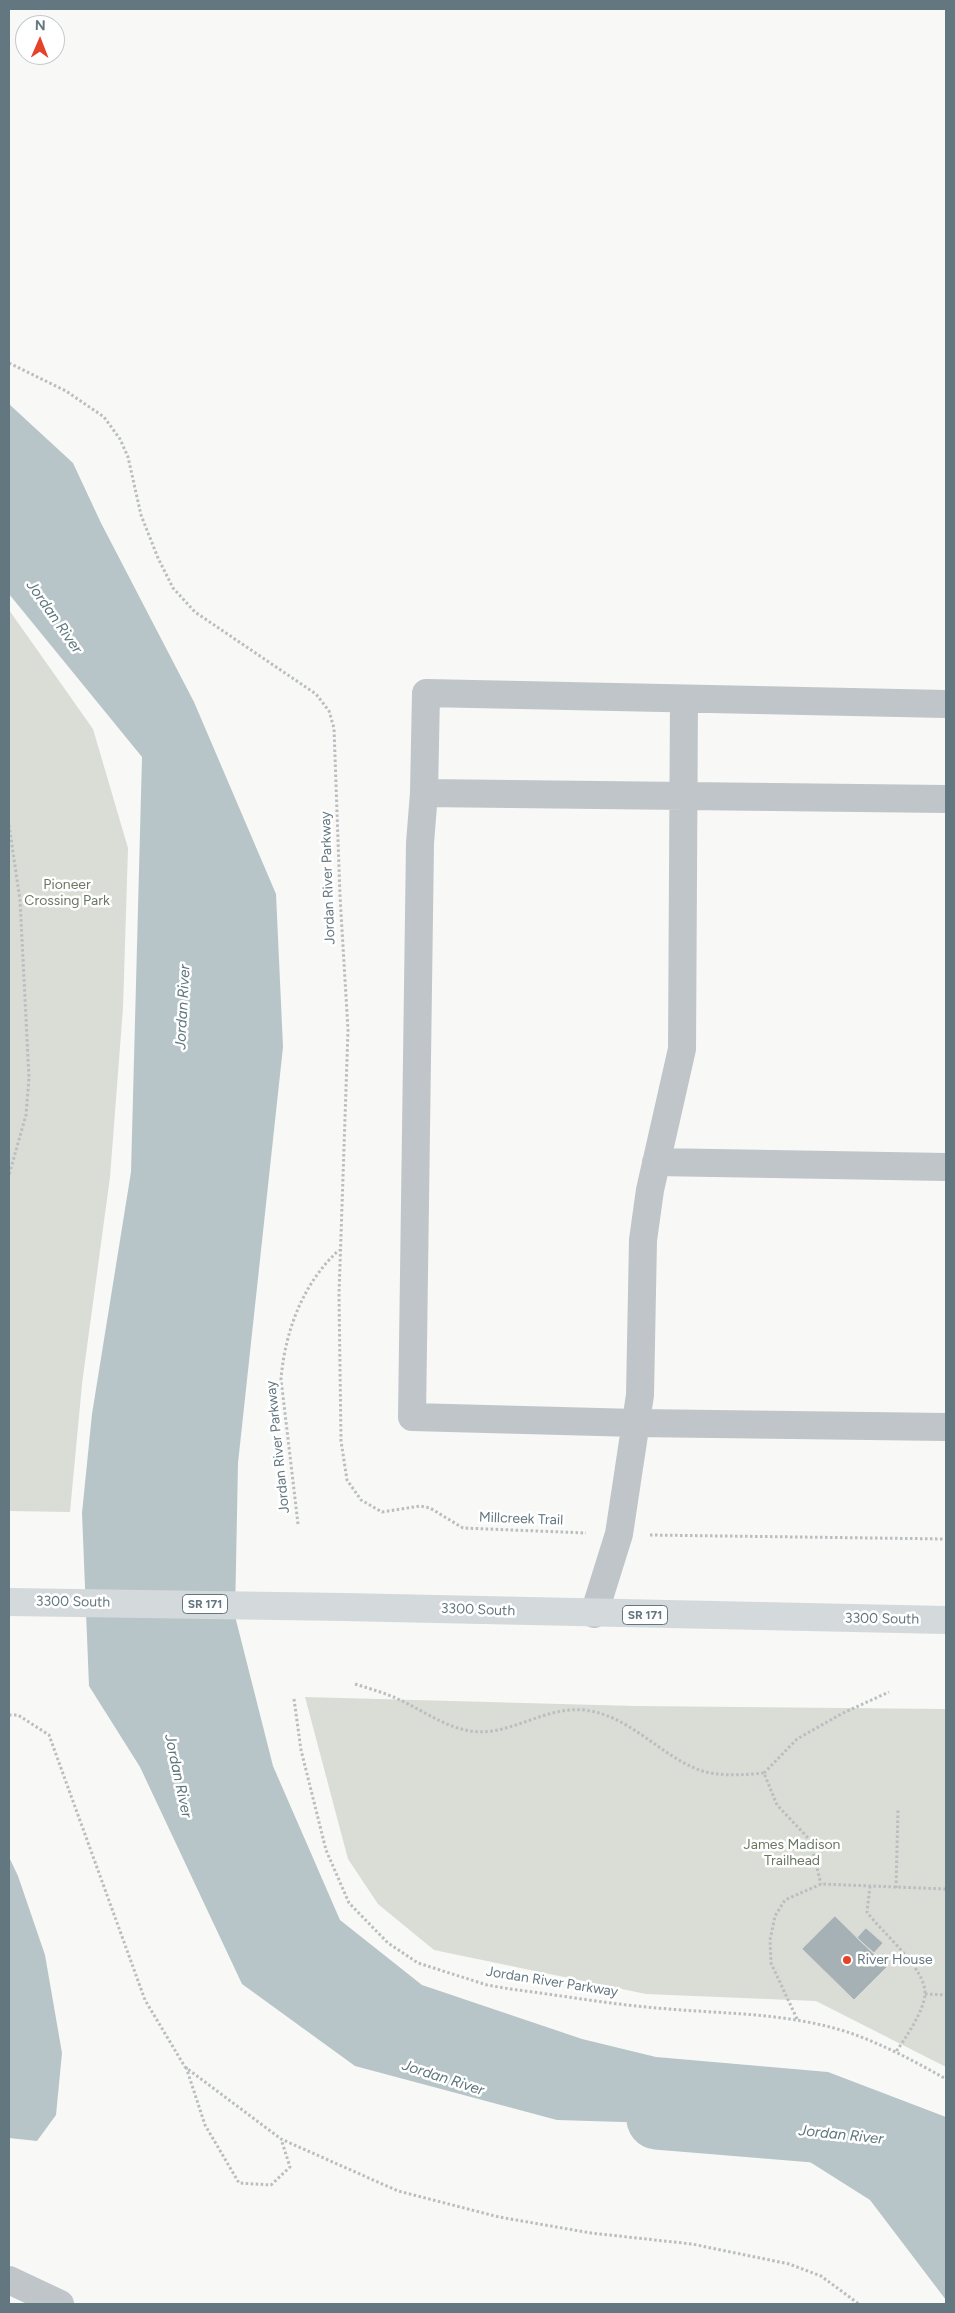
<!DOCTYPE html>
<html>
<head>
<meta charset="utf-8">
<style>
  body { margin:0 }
  #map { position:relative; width:955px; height:2313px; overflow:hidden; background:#f8f8f6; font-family:Figtree,sans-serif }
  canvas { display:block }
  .frame { position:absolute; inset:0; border:10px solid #637781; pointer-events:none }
  .north { position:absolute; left:15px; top:15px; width:50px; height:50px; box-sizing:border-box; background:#fff; border:1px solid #c1c9cd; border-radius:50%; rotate:1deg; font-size:14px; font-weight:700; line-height:20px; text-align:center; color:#637781 }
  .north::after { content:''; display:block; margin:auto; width:18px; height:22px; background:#e54229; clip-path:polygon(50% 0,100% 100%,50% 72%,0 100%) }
</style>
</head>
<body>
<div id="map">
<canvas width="955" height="2313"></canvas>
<div class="frame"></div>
<div class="north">N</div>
</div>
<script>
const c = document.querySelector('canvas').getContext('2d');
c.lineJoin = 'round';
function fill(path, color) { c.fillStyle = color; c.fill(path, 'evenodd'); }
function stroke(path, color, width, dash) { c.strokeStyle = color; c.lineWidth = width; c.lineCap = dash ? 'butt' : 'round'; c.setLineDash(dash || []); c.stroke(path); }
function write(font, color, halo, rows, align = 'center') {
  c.font = font + ' Figtree,sans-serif'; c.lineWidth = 5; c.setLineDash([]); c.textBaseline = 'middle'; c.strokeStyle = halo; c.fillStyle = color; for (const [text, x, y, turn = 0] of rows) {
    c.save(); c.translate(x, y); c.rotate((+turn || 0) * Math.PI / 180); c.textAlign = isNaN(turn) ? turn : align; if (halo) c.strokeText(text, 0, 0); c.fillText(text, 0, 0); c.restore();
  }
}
fill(new Path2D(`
  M9 610 93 729 128 848 123 1008 110 1177 82 1384 70 1512 9 1511Z
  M305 1697 634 1706 946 1709V2067L816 2001 646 1994 434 1950 378 1904 348 1859Z`), '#d9ddd5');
fill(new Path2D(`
  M9 404 73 463 101 523 194 702 276 894 283 1047 238 1463 235 1616 273 1766 340 1920 422 1985 582 2039 656 2057 828 2072 946 2117V2300L870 2200 753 2126 557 2120 355 2066 242 1984 140 1767 89 1686 82 1513 92 1414 131 1172 142 757 9 594Z
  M9 1857 18 1876 45 1955 62 2053 56 2115 37 2141 9 2138Z`), '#b7c5c8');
stroke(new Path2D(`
  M657 2119 888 2138 946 2188`), '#b7c5c8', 61);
const building = new Path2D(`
  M835 1916 887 1967 854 2000 802 1949Z
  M866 1928 883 1943 874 1953 857 1938Z`);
fill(building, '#a6b1b5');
stroke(building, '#dadad8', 1);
stroke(new Path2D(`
  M9 363 66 391 104 417 120 439 128 457 141 515 158 558 173 588 195 612 316 694 329 711 334 728 340 896 348 1030 339 1294 341 1441 347 1480 361 1500 382 1512 420 1506 430 1508 463 1528 586 1533
  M9 825 20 900 29 1078 26 1115 9 1175
  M298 1524 281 1379C285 1331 303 1283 339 1250
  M650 1535 946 1539
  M355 1684C367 1688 379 1691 391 1696 424 1709 454 1737 492 1731 524 1726 551 1707 584 1710 629 1715 657 1753 697 1769 715 1777 744 1775 764 1773L777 1805 810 1840 821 1884
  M294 1699 301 1750 326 1850 349 1903 388 1943 418 1963 487 1985 510 1989C559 1995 608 2004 657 2008 720 2014 782 2012 844 2031 879 2042 914 2061 946 2079
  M9 1715H18L49 1735 145 2000 185 2067 281 2139 398 2191 499 2217 591 2233 692 2244 789 2264 821 2276 859 2304
  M764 1773 797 1739 843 1713 889 1692
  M870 1886 867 1912C882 1933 926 1968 925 1994 924 2011 905 2039 895 2053
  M896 1888 898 1810
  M925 1994 946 1995
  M797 2019 771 1963 770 1940 775 1916 785 1900 821 1884 946 1889
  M186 2067 205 2125 239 2183 271 2185 290 2167 281 2139`), '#b9bec0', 3, [2.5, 2.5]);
stroke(new Path2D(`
  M946 704 426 693 424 793 946 799
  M424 793 420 843 412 1417 636 1423 946 1427
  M656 1162 946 1167
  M594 1614 619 1534 640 1395 643 1240 650 1190 682 1049 684 699
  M9 2280 60 2304`), '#bfc5c8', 28);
stroke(new Path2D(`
  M9 1602 344 1607 946 1620`), '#d4d9dc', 28);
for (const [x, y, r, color] of [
  [847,1960,5,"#e54229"]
]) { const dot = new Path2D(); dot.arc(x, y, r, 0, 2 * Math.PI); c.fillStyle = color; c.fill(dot); stroke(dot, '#fff', 2); }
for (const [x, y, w] of [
  [205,1604,45],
  [645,1615,45]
]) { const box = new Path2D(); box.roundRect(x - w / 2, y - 9.5, w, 19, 4); c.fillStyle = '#fff'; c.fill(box); stroke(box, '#637781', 1); }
write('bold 12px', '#637781', null, [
  ["SR 171",205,1604],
  ["SR 171",645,1615]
]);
write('14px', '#637781', '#fff', [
  ["Jordan River Parkway",328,878,-92],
  ["Jordan River Parkway",278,1447,-96],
  ["Millcreek Trail",521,1519,2],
  ["3300 South",73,1602,1],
  ["3300 South",478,1610,2],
  ["3300 South",882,1619,1],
  ["Jordan River Parkway",552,1982,9]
]);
write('14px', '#687962', '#fff', [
  ["Pioneer",67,885],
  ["Crossing Park",67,901],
  ["James Madison",792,1845],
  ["Trailhead",792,1861]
]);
write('14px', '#637781', '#fff', [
  ["River House",857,1960]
], 'left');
write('italic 15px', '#5e767c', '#fff', [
  ["Jordan River",54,617,55],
  ["Jordan River",183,1007,-87],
  ["Jordan River",178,1776,78],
  ["Jordan River",443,2078,18],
  ["Jordan River",841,2135,6]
]);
</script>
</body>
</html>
